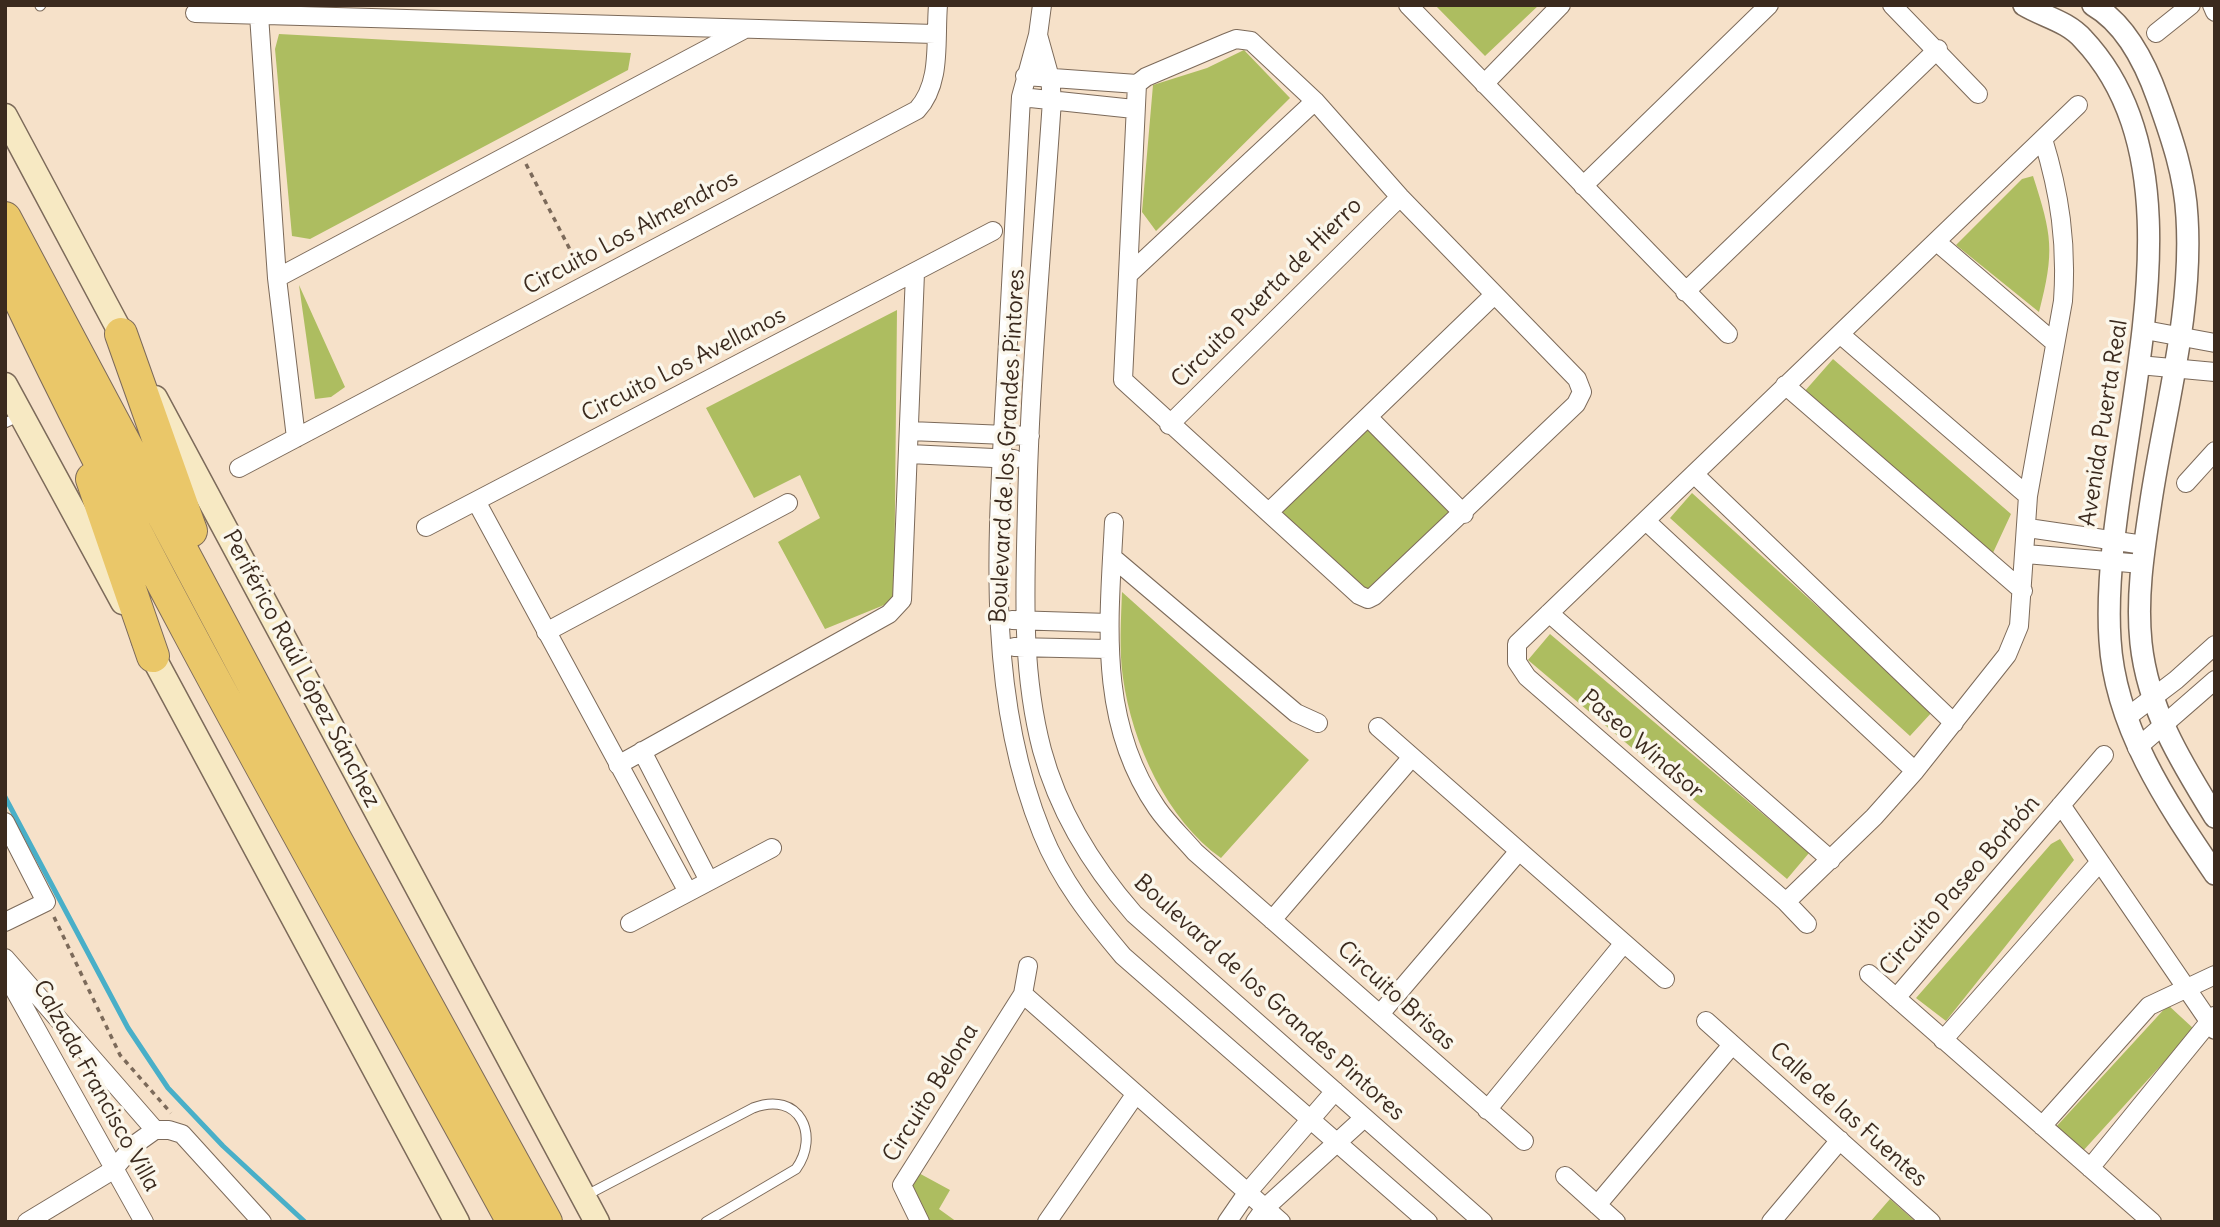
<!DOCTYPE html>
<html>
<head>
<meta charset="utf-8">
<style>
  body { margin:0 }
  #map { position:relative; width:2220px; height:1227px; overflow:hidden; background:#f6e1c9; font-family:Delius,sans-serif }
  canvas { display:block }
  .frame { position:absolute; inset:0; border:7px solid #3b2a1e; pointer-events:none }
</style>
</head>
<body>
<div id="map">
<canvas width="2220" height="1227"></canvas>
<div class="frame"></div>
</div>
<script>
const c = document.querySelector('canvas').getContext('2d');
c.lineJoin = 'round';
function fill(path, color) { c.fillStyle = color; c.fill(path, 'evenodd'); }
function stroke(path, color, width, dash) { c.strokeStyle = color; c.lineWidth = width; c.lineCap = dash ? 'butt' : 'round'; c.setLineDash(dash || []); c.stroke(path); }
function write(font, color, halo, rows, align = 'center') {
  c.font = font + ' Delius,sans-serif'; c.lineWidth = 7; c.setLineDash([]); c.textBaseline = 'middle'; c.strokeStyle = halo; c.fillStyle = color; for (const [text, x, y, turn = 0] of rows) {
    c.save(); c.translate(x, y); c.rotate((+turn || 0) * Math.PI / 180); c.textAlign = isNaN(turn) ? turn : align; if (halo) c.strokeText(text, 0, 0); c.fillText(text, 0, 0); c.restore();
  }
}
fill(new Path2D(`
  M1435 5H1539L1485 56Z
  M279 34 631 53 628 70 310 239 292 236 275 49Z
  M1244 50 1290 98 1156 231 1142 212 1153 85 1207 68Z
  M2033 176C2052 235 2055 251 2039 312L1956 245 2022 179Z
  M299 285 345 387 331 397 315 399Z
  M897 310 894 601 825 629 778 542 820 518 800 475 754 498 706 408Z
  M1833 359 2011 514 1992 555 1804 392Z
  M1367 424 1459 514 1367 595 1277 511Z
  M1692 493 1933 711 1910 736 1670 518Z
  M1122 592 1309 760 1221 858C1167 820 1132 743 1123 678 1119 650 1121 620 1122 592Z
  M1550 634 1809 853 1787 879 1528 660Z
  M2060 839 2074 860 1946 1021 1916 998 2051 844Z
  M2168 1005 2194 1029 2082 1152 2055 1128Z
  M915 1171 950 1190 939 1209 957 1222H924L906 1185Z
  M1890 1199 1916 1222H1870Z`), '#adbd60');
stroke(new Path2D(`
  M5 797 128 1028 168 1088 223 1146 305 1222`), '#49afc8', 5);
const service = new Path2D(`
  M40 6 41 5
  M5 423 20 416
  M585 1196 753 1108C800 1090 820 1136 796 1169L706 1222`);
const minor = new Path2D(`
  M1042 5 1038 35 1021 97C1016 197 1010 298 1005 398 997 543 986 695 1042 833 1061 880 1091 918 1123 956L1428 1222
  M1408 5 1728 334
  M1892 5 1978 94
  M2212 5 2215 12
  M195 13 935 34
  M259 15 277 278 296 438
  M2156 33 2191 5
  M1038 35 1050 78 1052 100C1043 236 1030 372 1027 507 1025 589 1021 670 1042 750 1059 813 1092 866 1134 914L1483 1222
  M1025 76 1137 84 1146 77 1226 43 1236 39 1251 41 1315 101 1400 197 1577 379 1582 392 1576 404 1374 596 1368 599 1359 595 1123 380 1137 84
  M1484 84 1561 5
  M1021 97 1134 109
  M1583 186 1769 5
  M1938 243 2055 343
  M1128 275 1315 101
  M277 278 743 30
  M1685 292 1938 49
  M2145 330 2215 343
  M1841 335 2028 496
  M2139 365 2215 372
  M1785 385 2023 591
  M1368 417 1464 514
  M1169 425 1400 197
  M910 431 1030 436
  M909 454 1014 459
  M239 468 917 110C942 83 935 41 938 5
  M1694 474 1954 723
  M2186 483 2215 451
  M476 501 688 892
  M1270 511 1494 295
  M1646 521 1915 771
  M1114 522C1109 621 1097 721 1157 808 1168 824 1183 838 1195 852L1524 1141
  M426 527 993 231
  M2028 528 2144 545
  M2026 554 2142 564
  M1112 557 1296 713 1318 723
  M1549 613 1831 860
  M1012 620 1109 623
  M546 632 788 503
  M1014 647 1107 649
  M2126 718 2176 680 2215 645
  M1378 727 1665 979
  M2137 748 2215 680
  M642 751 709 881
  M618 765 889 614 902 600 915 273
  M2061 805 2215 1030
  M5 822 46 902 5 922
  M1786 902 1874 817 1915 771 2007 655 2019 626 2028 496 2063 301C2067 244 2060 194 2043 139
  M1272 920 1412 757
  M630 923 772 848
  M1807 924 1786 902 1527 677 1517 662V644L2078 105
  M5 958 155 1130
  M5 973 144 1222
  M1869 974 2152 1222
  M1023 994 1281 1222
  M1896 998 2104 755
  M1380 1014 1519 851
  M1706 1021 1931 1222
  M1943 1040 2099 863
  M1487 1110 1624 943
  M2042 1126 2149 1006 2215 975
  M2090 1168 2214 1016
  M1565 1176 1616 1222
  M1597 1205 1732 1045
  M27 1222 113 1170 134 1145 155 1130H169L182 1134 262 1222
  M920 1222 902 1185 1023 994 1028 966
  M1047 1222 1135 1095
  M1227 1222 1247 1193 1335 1091
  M1255 1222 1265 1208 1364 1118
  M1771 1222 1840 1140`);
const tertiary = new Path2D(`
  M2024 5C2044 17 2067 21 2083 39 2220 184 2098 461 2110 640 2115 727 2167 803 2215 874
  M2093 5C2126 24 2146 65 2158 99 2172 138 2185 176 2187 217 2193 312 2165 408 2151 501 2144 548 2136 595 2141 643 2148 709 2181 762 2215 817`);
const secondary = new Path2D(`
  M5 116 130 350
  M5 385 123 602
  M155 398 597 1222
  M144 640 457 1222`);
const motorway = new Path2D(`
  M5 218 336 840 546 1222
  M5 269C158 594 341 907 513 1222
  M121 334 191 531
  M92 479 153 656`);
stroke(service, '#7c6a5a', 11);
stroke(minor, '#7c6a5a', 20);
stroke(tertiary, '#7c6a5a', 24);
stroke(secondary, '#7c6a5a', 27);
stroke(motorway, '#7c6a5a', 34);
stroke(new Path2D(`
  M526 164 580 269
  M54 917 120 1055 171 1113`), '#7c6a5a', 3.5, [5, 5]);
stroke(service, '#fff', 9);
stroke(minor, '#fff', 18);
stroke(tertiary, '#fff', 21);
stroke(secondary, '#f7e9c3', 24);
stroke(motorway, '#eac769', 32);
write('23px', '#3b2a1e', '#fbf7ec', [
  ["Circuito Los Almendros",631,233,-28],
  ["Circuito Puerta de Hierro",1267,293,-45],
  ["Circuito Los Avellanos",684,365,-27],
  ["Avenida Puerta Real",2104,423,-81],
  ["Boulevard de los Grandes Pintores",1008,446,-87],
  ["Periférico Raúl López Sánchez",301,669,62],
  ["Paseo Windsor",1642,745,41],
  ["Circuito Paseo Borbón",1960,886,-49],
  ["Circuito Brisas",1396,996,42],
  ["Boulevard de los Grandes Pintores",1269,998,42],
  ["Calzada Francisco Villa",96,1086,61],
  ["Circuito Belona",931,1093,-58],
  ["Calle de las Fuentes",1848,1115,42]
]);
</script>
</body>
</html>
